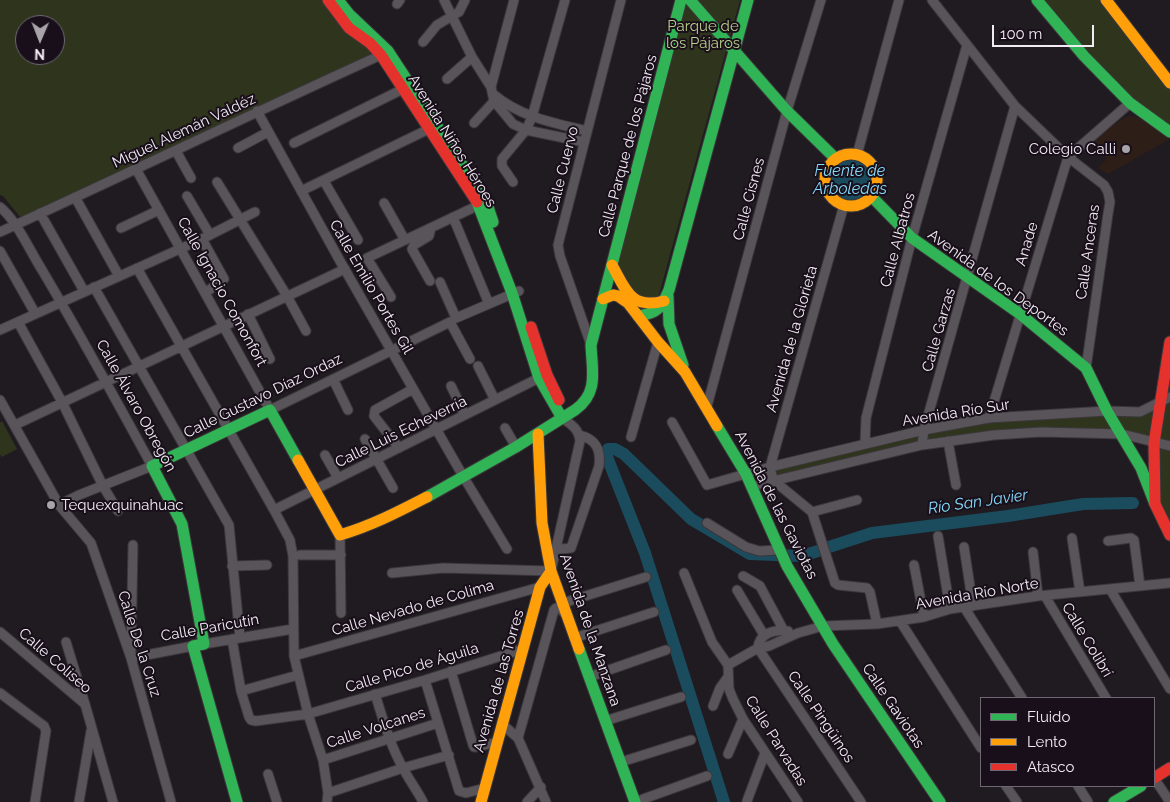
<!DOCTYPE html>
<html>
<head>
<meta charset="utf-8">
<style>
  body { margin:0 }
  #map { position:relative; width:1170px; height:802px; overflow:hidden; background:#201b20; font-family:Raleway,sans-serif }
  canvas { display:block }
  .legend { position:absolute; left:980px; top:697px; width:175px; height:90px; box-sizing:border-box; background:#180f1a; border:1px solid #6f6771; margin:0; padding:6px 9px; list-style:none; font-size:15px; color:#f2ebf3 }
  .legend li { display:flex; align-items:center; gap:10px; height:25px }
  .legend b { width:25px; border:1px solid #6f6771 }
  .north { position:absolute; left:15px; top:15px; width:50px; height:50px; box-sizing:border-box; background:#180f1a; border:1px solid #6f6771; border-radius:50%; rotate:181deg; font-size:14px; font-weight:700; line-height:20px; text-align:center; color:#f2ebf3 }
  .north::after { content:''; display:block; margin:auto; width:18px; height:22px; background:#a8a2a9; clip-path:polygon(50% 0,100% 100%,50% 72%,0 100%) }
  .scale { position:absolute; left:992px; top:25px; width:102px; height:22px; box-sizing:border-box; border:2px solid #f2ebf3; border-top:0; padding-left:6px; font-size:15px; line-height:18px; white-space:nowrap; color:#f2ebf3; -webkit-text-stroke:4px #180f1a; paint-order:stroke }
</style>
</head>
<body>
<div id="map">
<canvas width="1170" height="802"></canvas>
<ul class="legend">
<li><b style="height:6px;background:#30b455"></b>Fluido</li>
<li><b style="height:6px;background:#ff9f0a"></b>Lento</li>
<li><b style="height:6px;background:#e5322d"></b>Atasco</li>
</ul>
<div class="north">N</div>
<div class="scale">100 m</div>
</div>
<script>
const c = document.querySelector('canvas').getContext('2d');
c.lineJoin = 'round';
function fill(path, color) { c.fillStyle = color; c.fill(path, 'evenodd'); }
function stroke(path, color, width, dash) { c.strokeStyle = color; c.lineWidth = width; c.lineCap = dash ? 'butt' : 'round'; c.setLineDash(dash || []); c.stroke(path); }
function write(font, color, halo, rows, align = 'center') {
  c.font = font + ' Raleway,sans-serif'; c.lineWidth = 4; c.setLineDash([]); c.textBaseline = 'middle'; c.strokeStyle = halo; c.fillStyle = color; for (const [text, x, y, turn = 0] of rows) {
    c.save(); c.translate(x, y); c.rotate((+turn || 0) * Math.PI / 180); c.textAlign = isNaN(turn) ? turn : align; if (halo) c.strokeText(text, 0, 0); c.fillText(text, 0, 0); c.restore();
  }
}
fill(new Path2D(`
  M1130 116 1139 118 1170 139 1108 174 1098 168 1107 159 1093 139 1126 117Z`), '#2d1e17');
fill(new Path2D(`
  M0 0H321L344 31 371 51V54L21 218 3 196 0 195ZM25 25H55V55H25Z
  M686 0H740L657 302 647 304C631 291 621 283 618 262Z
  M1040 0H1106L1170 76V131L1130 102Z
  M1170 344V443L1155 440Z
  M1159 404 1153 442 1122 433 1108 413 1139 414Z
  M1106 412 1121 433 960 436 774 479 771 467 965 424Z
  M2 421 17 449 2 457 0 454V423Z
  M1154 443 1170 446V535L1155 504Z`), '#2f351d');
fill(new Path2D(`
  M828 180a22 22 0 1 1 44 0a22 22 0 1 1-44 0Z`), '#1a4c5e');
stroke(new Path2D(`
  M829 547 872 533 1008 516 1083 504 1133 503
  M724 802 645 553 607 457 608 449H615L624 454 691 519 750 554 802 556 818 551`), '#1a4c5e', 12);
const street = new Path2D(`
  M444 0 472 57 491 87 494 101 513 124 526 130 584 142
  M932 0 1015 106 1068 157 1104 185 1108 192 1110 202 1108 214 1086 368
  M397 4 400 0
  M423 42 437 25 459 12 465 0
  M447 79 472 57
  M491 87 514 0
  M493 94C520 117 554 123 587 131
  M257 111 340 261 463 476 507 549
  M474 123 497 98
  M294 143 403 89
  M238 148 268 132
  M176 151 191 178
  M857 155 899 0
  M136 169 270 410 450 322 470 359
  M324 181 358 240
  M217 182 287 296 306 331
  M513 182 502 166V159L526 130 532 117 565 0
  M301 191 433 127
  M187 196 210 235
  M75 197 119 276
  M384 203 405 240
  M844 205 770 467 773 480 812 512 835 583 838 585 867 588 870 592 877 624
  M0 207C17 221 30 251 42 270 80 334 116 400 152 466L79 495 59 505
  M40 213 84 291
  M453 217 489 304
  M121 228 159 210
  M0 232C127 174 253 113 381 55
  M202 239 224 279 205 293
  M0 251 35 313
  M137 268 274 510 290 540 293 556 294 656 308 714 323 760 328 793 327 802
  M430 281 412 249 414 245 429 236 431 228
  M440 282 456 318 519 291
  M94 287 229 525 240 638
  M391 297 367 258 479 205
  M248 314 270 359
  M18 322 62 402 103 486 118 511
  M0 330 202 239 255 212
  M591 345 560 256 558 245 621 0
  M478 366 495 400
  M333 379 348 410
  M451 386 465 415
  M0 400 59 505 91 543 131 658 171 802
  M707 406 787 111 821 0
  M989 418 1068 157 1130 103
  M672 422 707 485 770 467 924 430 989 418 1107 411 1140 412 1170 397
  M15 425 345 269
  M505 428 516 447
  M631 437 658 342
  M365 439 393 488
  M948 441 956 485
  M865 444 866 418 912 238 967 45
  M922 445 924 430 1015 106
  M399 448 374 416 375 410 413 389
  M325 455 338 478
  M752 486 922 445 994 435 1041 432 1122 434 1170 446
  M274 510 539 378
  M812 512 857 500
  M707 523 746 547 759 551 779 550
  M340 535 341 613
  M938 536 950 609
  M1072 538 1080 592
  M1108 541 1131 538 1134 540 1140 586
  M964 547 973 606
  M551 550 571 548 599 466C601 449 596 439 579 435
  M1033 552 1038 596
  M300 555H341
  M914 565 924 617
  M232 566 267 565
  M392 573 443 568 551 571 580 441C579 429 571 424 562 418
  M684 573 712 642 728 665
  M743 576 760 586 784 631
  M1110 589 1170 689
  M737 590 764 635
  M1045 596 1106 698
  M563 603 646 577
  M964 607 1022 698
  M900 621 981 748
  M0 632 85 704 113 802
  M574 638 654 612
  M232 639 241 691 249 717 251 720 256 721 308 714 425 680 523 649
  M66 642 85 704
  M204 644 293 629
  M758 648 861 802
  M758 648C759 633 775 629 788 631
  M131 650 133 545
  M294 656 540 587
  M131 658 193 646
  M728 665 758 648 769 646 798 633 823 626 877 624 924 617 950 609 1038 596 1170 583
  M728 665 729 689 733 699 743 719 798 802
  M451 671 473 745 474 747H477L497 742
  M589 677 666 650
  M425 680 459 791 466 793 485 788
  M241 691 298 675
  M0 693 44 726 46 731 35 802
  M375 694C383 719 390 745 403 768 409 780 417 790 423 802
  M713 706 720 688 728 677
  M605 721 681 697
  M502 724 518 738 546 802
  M518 738 554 610 556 608H560L566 615
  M728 754 743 719
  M323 760 438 723
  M621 762 691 740
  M268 774 277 802
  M1154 778 1170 802
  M1006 786 1017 802
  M1078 786 1088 802
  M328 793 403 768 449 755
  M747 801 765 753
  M79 802 91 731
  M527 802 541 787
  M635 802 707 776`);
const fast = new Path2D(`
  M338 0 349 14 388 51 486 201 493 222
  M690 0 787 111 836 159
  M1037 0 1084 56 1130 103 1170 132
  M871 196 912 238 1020 314 1086 368 1107 411 1141 468 1155 504
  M477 202 512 293 539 378 562 418
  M668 296 669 324 683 365
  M638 316C658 313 661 308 669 290L748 0
  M717 426 746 474 787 566 833 644 940 802
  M427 497 516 447 575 410C599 393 592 371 591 345L681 0
  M579 649 635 802
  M237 802 193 646 204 644 182 524 152 466 270 410 298 460
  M1114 802 1141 786`);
const slow = new Path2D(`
  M1106 0 1170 83
  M825 180a26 26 0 1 1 52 0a26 26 0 1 1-52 0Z
  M612 265C626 290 631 310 664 301
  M603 299 613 295 618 296 628 303 658 342 685 372 717 426
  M538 434 542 523 551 571 579 649
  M298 460 340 535C371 526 398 512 427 497
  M481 802 540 587 551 571`);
const jam = new Path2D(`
  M328 0 349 28 370 43 381 55 477 202
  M531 327 547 375 559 400
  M1170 342 1154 443 1155 504 1170 535
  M1154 778 1170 768`);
stroke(street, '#3b373b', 11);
stroke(fast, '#3b373b', 13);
stroke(slow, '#3b373b', 13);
stroke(jam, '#3b373b', 13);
stroke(street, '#585459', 9);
stroke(fast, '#30b455', 11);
stroke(slow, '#ff9f0a', 11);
stroke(jam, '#e5322d', 11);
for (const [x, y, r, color] of [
  [1126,149,5,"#a8a2a9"],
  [51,505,5,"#a8a2a9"]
]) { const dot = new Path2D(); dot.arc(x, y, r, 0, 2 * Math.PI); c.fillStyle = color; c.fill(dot); stroke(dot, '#180f1a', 2); }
write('15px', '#bbcf8a', '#180f1a', [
  ["Parque de",703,26],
  ["los Pájaros",703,43]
]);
write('15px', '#f2ebf3', '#180f1a', [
  ["Miguel Alemán Valdéz",184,131,-25],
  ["Avenida Niños Héroes",452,141,58],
  ["Calle Parque de los Pájaros",628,146,-75],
  ["Calle Cuervo",563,170,-76],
  ["Calle Cisnes",749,199,-75],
  ["Calle Albatros",898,240,-75],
  ["Anade",1027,244,-73],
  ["Calle Anceras",1088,252,-82],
  ["Avenida de los Deportes",998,283,36],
  ["Calle Emilio Portes Gil",371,287,60],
  ["Calle Ignacio Comonfort",222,292,61],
  ["Calle Garzas",939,330,-74],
  ["Avenida de la Glorieta",792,339,-74],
  ["Calle Gustavo Díaz Ordaz",263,396,-26],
  ["Calle Álvaro Obregón",136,406,61],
  ["Avenida Río Sur",956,413,-9],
  ["Calle Luis Echeverría",401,432,-26],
  ["Avenida de las Gaviotas",776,505,63],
  ["Avenida Río Norte",977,594,-10],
  ["Calle Nevado de Colima",413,608,-16],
  ["Calle Paricutín",210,628,-10],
  ["Avenida de la Manzana",590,630,71],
  ["Calle Colibrí",1087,640,59],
  ["Calle De la Cruz",139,644,72],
  ["Calle Coliseo",55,661,41],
  ["Calle Pico de Águila",412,668,-17],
  ["Avenida de las Torres",499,681,-74],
  ["Calle Gaviotas",893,706,56],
  ["Calle Pingüinos",821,717,56],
  ["Calle Volcanes",376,728,-18],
  ["Calle Parvadas",776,741,58]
]);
write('15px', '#f2ebf3', '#180f1a', [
  ["Colegio Calli",1116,149],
  ["Tequexquinahuac",61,505,"left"]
], 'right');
write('italic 16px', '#84dafb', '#180f1a', [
  ["Fuente de",850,171],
  ["Arboledas",850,189],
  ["Río San Javier",978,502,-8]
]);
</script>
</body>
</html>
